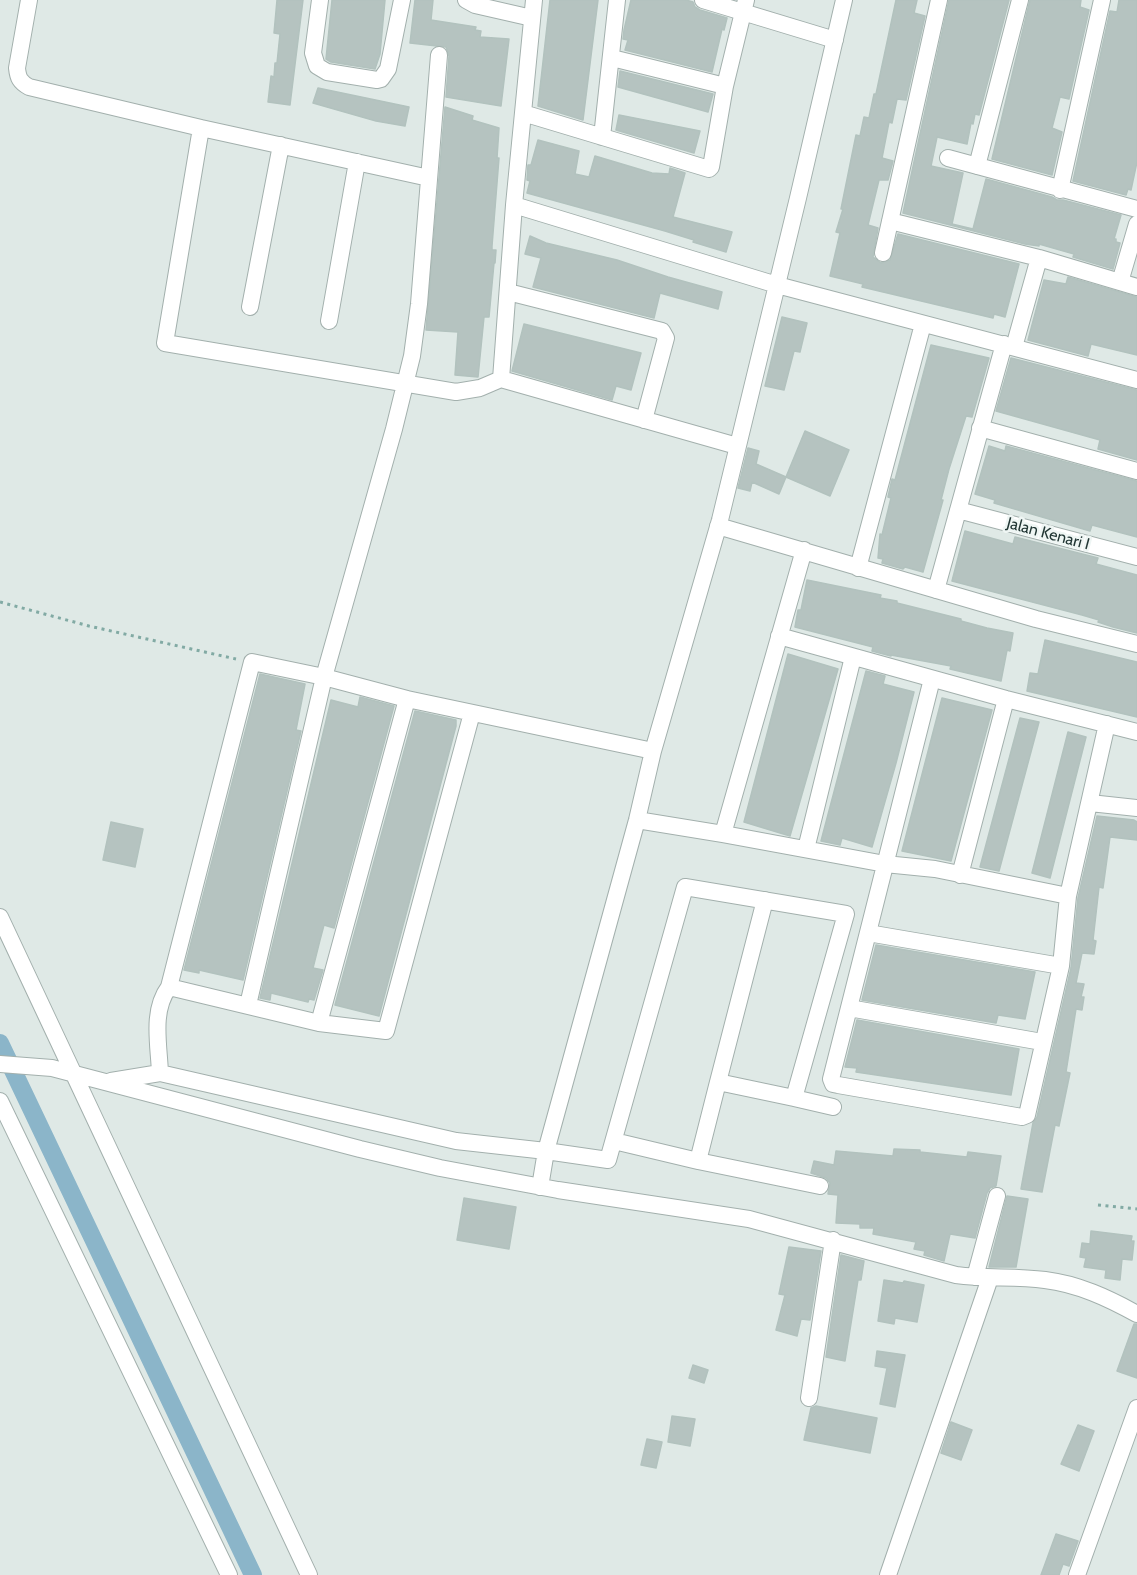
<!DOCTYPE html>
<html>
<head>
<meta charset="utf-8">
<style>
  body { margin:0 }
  canvas { display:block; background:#dfe9e6 }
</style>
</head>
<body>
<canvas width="1137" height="1575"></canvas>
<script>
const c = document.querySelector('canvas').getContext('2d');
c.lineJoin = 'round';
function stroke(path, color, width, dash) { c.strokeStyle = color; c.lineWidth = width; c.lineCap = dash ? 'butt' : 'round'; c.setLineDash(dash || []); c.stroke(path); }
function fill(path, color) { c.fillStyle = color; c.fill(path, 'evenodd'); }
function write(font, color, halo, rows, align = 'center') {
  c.font = font + ' Cabin,sans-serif'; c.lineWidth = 5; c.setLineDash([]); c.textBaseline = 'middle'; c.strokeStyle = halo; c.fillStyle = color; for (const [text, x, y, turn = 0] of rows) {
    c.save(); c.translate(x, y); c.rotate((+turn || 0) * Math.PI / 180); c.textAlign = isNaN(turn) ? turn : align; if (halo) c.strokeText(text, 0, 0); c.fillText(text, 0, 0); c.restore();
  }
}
stroke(new Path2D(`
  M0 1043 253 1575`), '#8bb5c9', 18);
const building = new Path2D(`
  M277 0H303L290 105 268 102 271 76 274 77 275 63H277L280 34 274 33Z
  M332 0H385L380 54 375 69 331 62 326 59Z
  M415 0H433L431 20 476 27 475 30 481 31 480 37 509 39 501 106 446 97 449 56 446 47 410 43Z
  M550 0H598L583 120 538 106Z
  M631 0H686L693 2 695 7 700 10 727 18 724 30 722 29 712 72 625 50 628 40 623 39 624 30Z
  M896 0H917L914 13 925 16 906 100 897 99 892 123 889 122 882 158 893 161 888 180H879L868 225 878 228 873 257 881 263 890 260 898 234 1019 264 1005 317 994 314 993 318 862 287 863 284 830 276 840 233 836 232 843 209H841L856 135 860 136 864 117 869 118 874 94H876Z
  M949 0H1009L979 115 975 114 973 124 971 123 967 144 937 137 931 166 963 173 952 224 973 229 986 179 1052 197 1057 200H1063L1121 215 1114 239H1116V242L1120 243 1113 269 1073 257 1074 254 1039 244V246L1025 244 903 213Z
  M1030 0H1081L1080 7 1089 10 1069 99 1060 97 1052 128 1062 132 1052 175 992 159Z
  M1119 0H1137V162L1131 190 1128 189 1126 195 1073 181 1110 11 1117 12Z
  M620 71 713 94 708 112 618 87Z
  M318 88 409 107 405 126 376 121 313 103Z
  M445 107 473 116 472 120 499 128 497 158H499L492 246V250H496L495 263H494L489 317H484L478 377 455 375 458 332 426 330Z
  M619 115 700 131 694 153 616 130Z
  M538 140 579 151 575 174 589 177 595 156 652 173 669 174 670 168 685 173 673 217 732 232 726 252 693 242 694 240 665 231 527 193 530 181 527 180 528 165H531Z
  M530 236 546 243 617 260 668 277 722 292 718 309 660 293 654 318 533 287 541 258 525 254Z
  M1068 277 1137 297V355L1091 344 1088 356 1028 340 1044 280 1066 284Z
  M782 317 807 323 800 352 794 351 784 390 765 386Z
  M524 324 641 353 631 390 616 386 612 400 512 371Z
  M931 345 989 358 972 417 966 416 949 469 941 500H943L923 572 905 567 903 569 882 563 883 559 878 558 880 534 882 535 891 498 888 497 892 479 895 480Z
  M1011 358 1137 390V460L1098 449 1100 440 996 411Z
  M805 431 849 450 830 496 786 477Z
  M989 446 1005 451 1006 446 1137 481V537L1092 525 1090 531 994 503 995 500 975 494Z
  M748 448 759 451 756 464 786 477 779 494 752 482 750 491 738 488Z
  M965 531 1013 544 1015 537 1098 558 1096 564 1137 575V633L1113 627 1098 622 1099 620 1082 615 952 581Z
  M807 580 881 595 880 598 897 601V603L961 619V621L987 628 1013 633 1010 651 1007 650 1001 681 950 669 951 666 891 655V656L872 651 873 647 795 627 798 610H801Z
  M1045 640 1137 662V717L1027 691 1030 673 1038 674Z
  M788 654 838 669 790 836 744 822Z
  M866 671 885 676 883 684 914 692 896 763 872 847 842 838 840 845 821 841Z
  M260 674 305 684 296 730 301 731 243 980 199 970V973L184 970Z
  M360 697 394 706 334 928 324 925 320 940 313 968 323 970 314 1000 309 999 308 1002 271 993 270 1000 260 998 331 700 358 707Z
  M942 698 992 710 951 861 902 851Z
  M415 711 456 720V726L379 1016 335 1005Z
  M1020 718 1039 722 999 871 980 867Z
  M1068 732 1086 737 1050 878 1032 873Z
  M1097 816 1134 820 1137 822V840L1110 837 1103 888 1099 887 1093 940 1096 941 1094 954 1082 953 1076 983 1084 984 1081 997H1084L1082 1010 1076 1009 1066 1072 1070 1073 1059 1126 1055 1125 1042 1192 1021 1189 1033 1123 1037 1117 1071 968 1078 898Z
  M111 822 143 829 135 867 103 860Z
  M876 945 1035 972 1025 1019 998 1015 996 1023 862 1000Z
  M857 1020 1019 1049 1011 1095 856 1072 857 1068 845 1067Z
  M894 1149 920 1150V1152L967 1157 968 1152 1001 1156 996 1186 990 1188 987 1193 975 1238 950 1234 944 1261 924 1255 925 1251 914 1249 916 1242 873 1234 874 1228H860V1224L836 1223 838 1195 828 1194 830 1183 826 1178 811 1173 814 1161 834 1165 836 1151 893 1156Z
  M1007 1196 1028 1199 1016 1267H989Z
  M464 1198 516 1207 509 1249 457 1240Z
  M1091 1231 1132 1236 1131 1241H1134L1132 1260 1122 1259 1120 1280 1105 1278 1106 1270 1084 1267 1086 1258 1080 1257 1082 1243 1090 1244Z
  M789 1247 821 1251 810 1320 801 1319 797 1336 776 1330 785 1295 779 1294Z
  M841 1255 864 1261 861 1280H858L845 1361 826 1357Z
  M884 1280 903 1283 904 1281 924 1285 917 1322 895 1318 894 1324 878 1321Z
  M1134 1324H1137V1378L1117 1371Z
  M877 1351 905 1355 895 1407 880 1404 887 1368 875 1366Z
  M693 1365 708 1370 704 1383 689 1378Z
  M816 1406 877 1418 870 1453 804 1440 811 1408Z
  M672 1416 695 1419 690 1446 668 1442Z
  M951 1422 972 1430 961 1460 941 1453Z
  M1078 1425 1094 1431 1079 1471 1061 1464Z
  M647 1439 662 1442 656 1468 641 1465Z
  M1056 1534 1078 1541 1069 1566 1063 1564 1059 1575H1041Z`);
fill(building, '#b5c3c0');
stroke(building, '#b2c2be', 1.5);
const street = new Path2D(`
  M29 0 17 68C18 78 20 82 29 87L201 128
  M320 0 313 53 317 66 327 72 377 80 381 79 388 69 402 0
  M466 0 475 5 532 18
  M703 0 835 40
  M612 58 725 86
  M523 113 709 169 711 167 725 86 746 0
  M602 137 617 0
  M948 158 1137 209
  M977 166 1020 0
  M429 178 201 128 165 343 456 392 480 388 501 379 737 446
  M1060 190 1102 0
  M514 205 777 285 1137 380
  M890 221 1039 258 1137 287
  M883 253 939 0
  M1120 282 1137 224
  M508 292 662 331 666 338 644 420
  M250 307 281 145
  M329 321 357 162
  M1014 347 1039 258
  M501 379 514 205 534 0
  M980 428 1137 471
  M958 510 1137 557
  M718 526 1036 619 1137 644
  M858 568 923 324
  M936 590 1004 344
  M779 636 1006 699 1137 732
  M932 679 831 1079 833 1084 838 1085 1022 1117 1027 1115 1061 966 1068 896 1107 724
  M472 713 386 1031 319 1023 169 987 252 662 324 677 407 699 653 751
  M1090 803 1137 808
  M637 820 723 834 885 864 935 869 1068 896
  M723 834 804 550
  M806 849 853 657
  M960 875 1006 699
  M0 917 309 1575
  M868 933 1061 966
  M169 987C151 1011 159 1045 160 1073L456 1141 546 1151 637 820 653 751 720 520 798 198 844 0
  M248 1005 324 677 394 429 412 356 419 304 439 55
  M849 1008 1042 1042
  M319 1023 407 699
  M0 1064 52 1068 360 1149 440 1168 558 1190 749 1219 956 1275C986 1279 1015 1276 1045 1280 1078 1284 1108 1298 1137 1314
  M111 1081 160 1073
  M794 1098 833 1107
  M0 1101 229 1575
  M614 1141 698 1161 718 1082
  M698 1161 820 1186
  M540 1187 546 1151 608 1160 685 887 846 914 794 1098 718 1082 765 900
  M975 1277 997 1196
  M809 1398 833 1240
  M888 1575 990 1278
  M1077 1575 1137 1408`);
stroke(street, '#a3b0ad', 18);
stroke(new Path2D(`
  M0 602 89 626 236 659
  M1098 1205 1137 1209`), '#82aaa4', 3, [3, 4.5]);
stroke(street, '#fff', 16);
write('16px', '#223735', '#eff6f4', [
  ["Jalan Kenari I",1048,534,15]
]);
</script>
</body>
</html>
